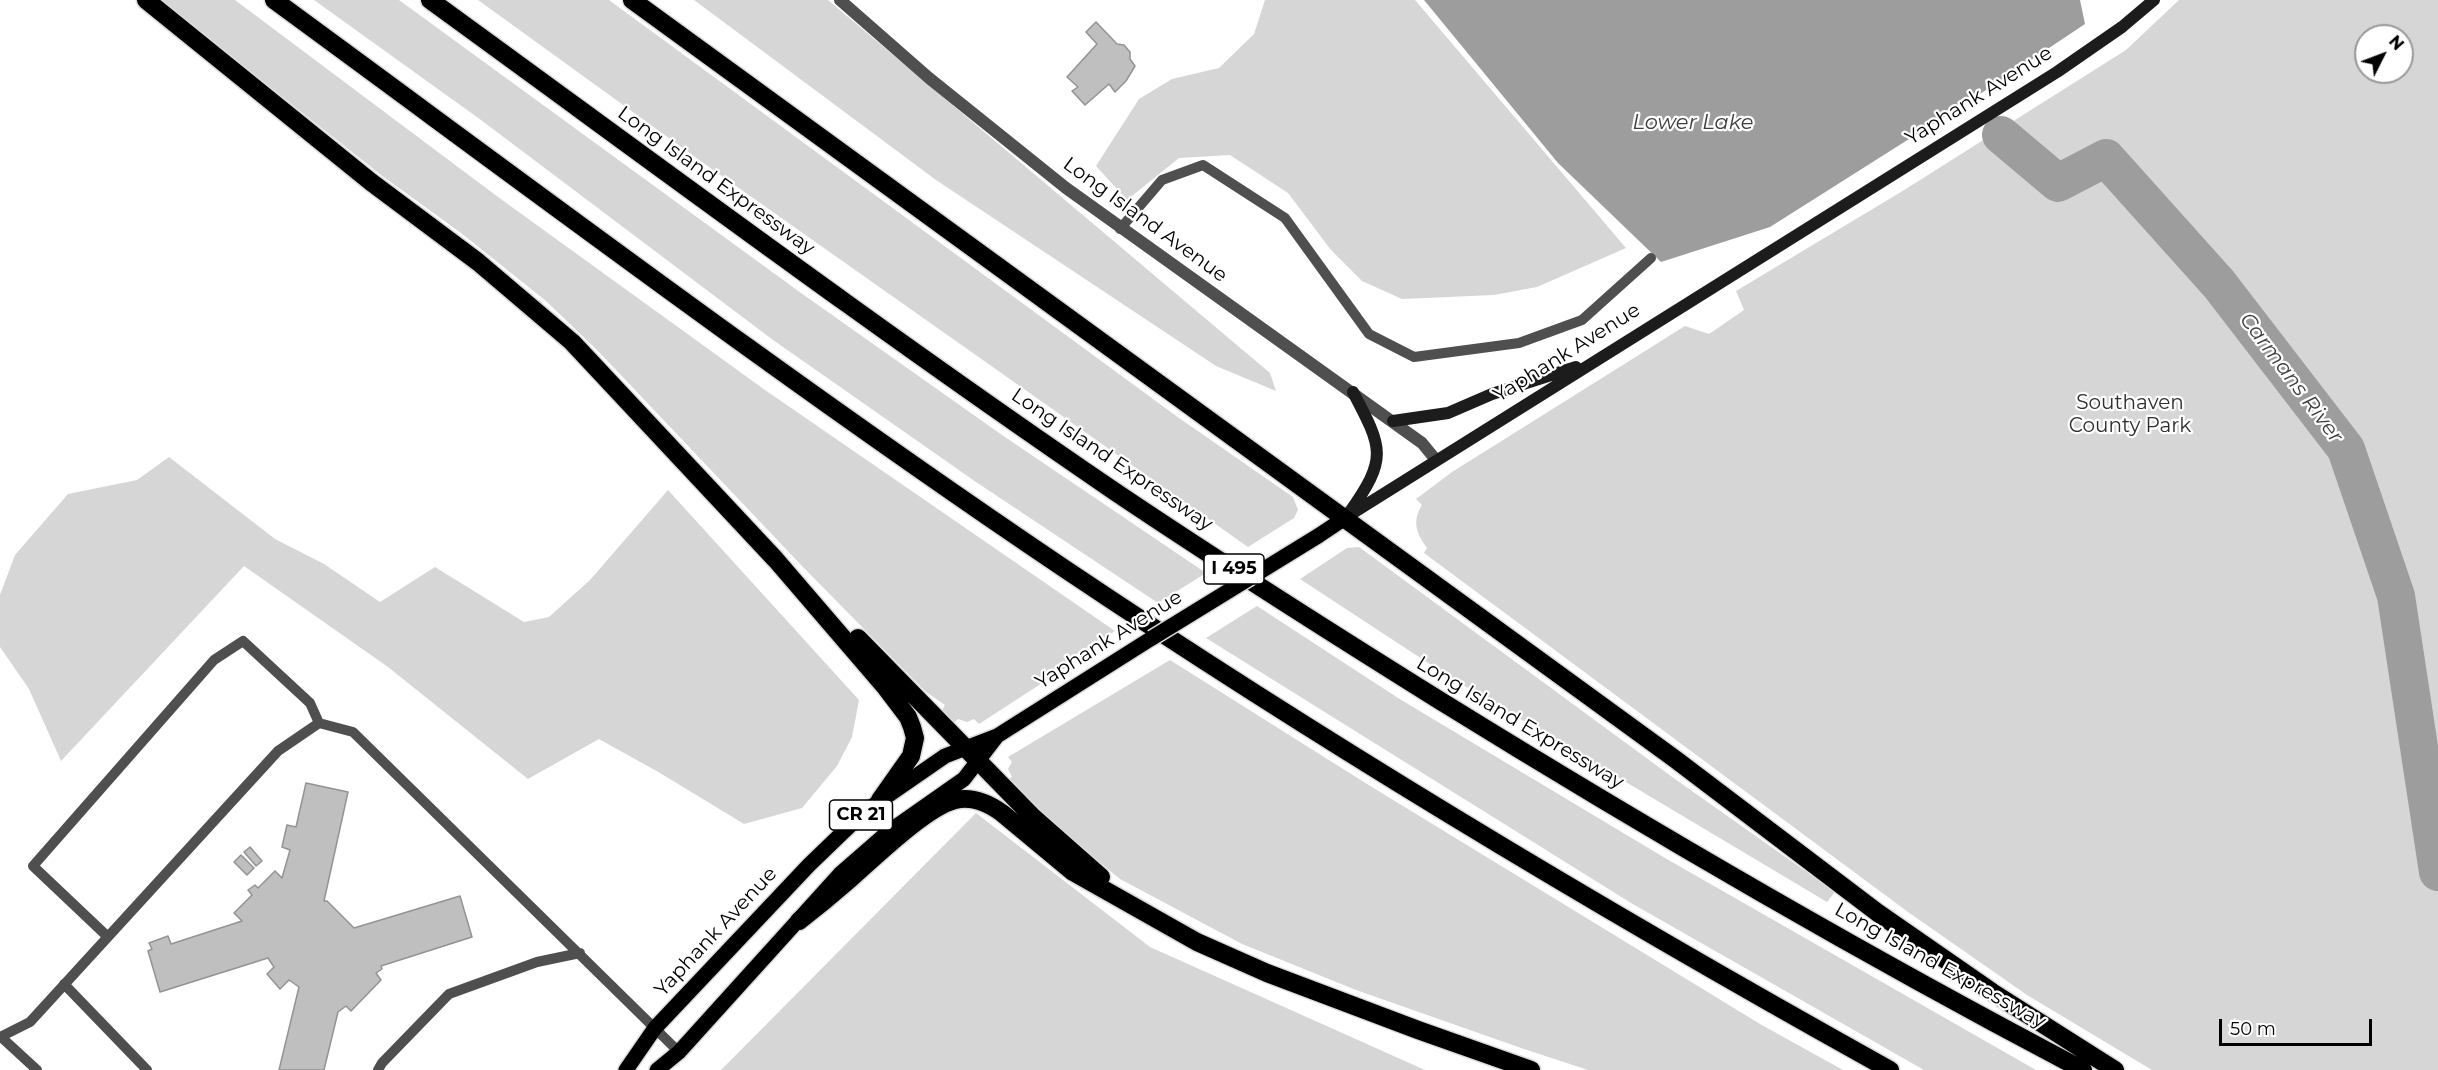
<!DOCTYPE html>
<html>
<head>
<meta charset="utf-8">
<style>
  body { margin:0 }
  #map { position:relative; width:2438px; height:1070px; overflow:hidden; background:#fff; font-family:Montserrat,sans-serif }
  canvas { display:block }
  .north { position:absolute; left:2354px; top:24px; width:60px; height:60px; box-sizing:border-box; background:#fff; border:2px solid #999; border-radius:50%; rotate:48deg; font-size:16px; font-weight:700; line-height:24px; text-align:center; color:#000 }
  .north::after { content:''; display:block; margin:auto; width:21px; height:27px; background:#000; clip-path:polygon(50% 0,100% 100%,50% 72%,0 100%) }
  .scale { position:absolute; left:2219px; top:1019px; width:153px; height:27px; box-sizing:border-box; border:3px solid #000; border-top:0; padding-left:8px; font-size:18px; line-height:21px; white-space:nowrap; color:#000; -webkit-text-stroke:4px #fff; paint-order:stroke }
</style>
</head>
<body>
<div id="map">
<canvas width="2438" height="1070"></canvas>
<div class="north">N</div>
<div class="scale">50 m</div>
</div>
<script>
const c = document.querySelector('canvas').getContext('2d');
c.lineJoin = 'round';
function fill(path, color) { c.fillStyle = color; c.fill(path, 'evenodd'); }
function stroke(path, color, width, dash) { c.strokeStyle = color; c.lineWidth = width; c.lineCap = dash ? 'butt' : 'round'; c.setLineDash(dash || []); c.stroke(path); }
function write(font, color, halo, rows, align = 'center') {
  c.font = font + ' Montserrat,sans-serif'; c.lineWidth = 4.5; c.setLineDash([]); c.textBaseline = 'middle'; c.strokeStyle = halo; c.fillStyle = color; for (const [text, x, y, turn = 0] of rows) {
    c.save(); c.translate(x, y); c.rotate((+turn || 0) * Math.PI / 180); c.textAlign = isNaN(turn) ? turn : align; if (halo) c.strokeText(text, 0, 0); c.fillText(text, 0, 0); c.restore();
  }
}
fill(new Path2D(`
  M160 0H235L498 197 765 390 1115 631 1068 659 1073 663 979 724 974 719 967 722 958 719 954 723 942 710 945 705 926 692 803 567 598 351 546 301 461 233 381 175Z
  M314 0H399L801 293 1002 435 1206 573 1158 603 976 482 773 340 481 120Z
  M478 0H609L1179 418 1293 497 1298 510 1294 518 1248 547 702 162Z
  M694 0H828L1270 373 1276 391 1216 366 936 180Z
  M1265 0H1415L1626 248 1537 287 1494 295 1402 299 1362 281 1331 250 1288 193 1230 155 1179 158 1127 200 1096 166 1139 99 1172 79 1219 68 1254 34Z
  M2179 0H2438V1070H2152L2027 995 1908 912 1424 553 1427 548C1416 533 1412 521 1422 505L1416 499 1452 472 1685 326 1709 334 1744 310 1736 291 1901 192 2126 50ZM2366 36H2402V72H2366Z
  M169 457 275 539 324 564 380 602 435 567 524 622 549 617 590 580 668 490 859 700 852 737 837 766 802 808 744 824 660 773 599 739 528 779 388 667 244 566 61 761 29 689 0 647V595L15 555 68 494 137 480Z
  M1359 547 1675 779 1835 892 1827 902 1448 676 1300 579 1347 548Z
  M1257 606 1398 698 1665 858 2036 1070H1924L1631 903 1206 638Z
  M1170 660 1367 784 1760 1024 1843 1070H1588L1524 1049 1356 990 1242 944 1120 879 1033 807 1008 779 1012 777 1008 769 1012 762 1008 757Z
  M976 813 1150 947 1425 1070H721Z`), '#d6d6d6');
fill(new Path2D(`
  M1424 0H2080L2085 24 1977 96 1770 227 1661 262 1558 163Z`), '#9d9d9d');
stroke(new Path2D(`
  M2001 135 2058 183 2106 158 2219 284 2346 449 2396 596 2438 872`), '#9d9d9d', 38);
const building = new Path2D(`
  M1096 22 1117 44 1124 45 1130 52V59L1135 66 1126 81 1115 92 1109 84 1085 105 1072 91 1078 87 1067 77 1097 44 1086 32Z
  M306 783 348 792 324 901H327L354 928 460 896 472 937 381 966 382 969 376 973 381 980 351 1011 346 1006 338 1012 324 1070H279L299 987 289 980 280 989 267 974 274 967 268 958 160 992 148 951 152 949 149 943 168 936 171 944 242 921 234 913 252 895 248 890 255 885 258 888 275 871 282 878 290 850 282 847 287 825 296 827Z
  M250 847 262 861 256 866 244 852Z
  M241 855 254 868 247 875 234 862Z`);
fill(building, '#bfbfbf');
stroke(building, '#939393', 1.5);
const primary = new Path2D(`
  M1318 536 1345 518
  M626 1070 655 1028 809 865 864 812 945 756 997 736 1152 638
  M657 1070 679 1052 840 874 887 833 964 779 997 736`);
const motorway = new Path2D(`
  M146 0 371 182 478 262 572 342 776 560 886 688 908 717 912 727 915 738 911 756 880 800
  M274 0C536 192 796 388 1065 569 1333 749 1609 914 1890 1070
  M430 0C657 165 882 333 1114 491 1221 563 1330 632 1439 700 1649 830 1864 955 2083 1070
  M632 0 1675 759 1878 913 1992 992 2115 1070
  M858 638 1033 817 1101 877
  M799 921C816 908 833 894 849 880 873 859 926 807 955 800 973 796 988 803 1002 813L1073 872 1197 942 1267 973 1418 1030 1531 1070`);
stroke(primary, '#dbdbdb', 18);
stroke(motorway, '#dbdbdb', 21);
stroke(new Path2D(`
  M1120 229 1162 180 1203 165 1285 218 1369 334 1414 357 1519 343 1582 320 1651 258
  M108 937 33 866 214 660 243 641 310 703 319 723
  M64 984 147 1070
  M0 1037 30 1022 278 751 319 723 353 732 679 1052
  M1 1037 37 1070
  M378 1070 382 1063 449 994 537 962 580 953`), '#4f4f4f', 10);
stroke(new Path2D(`
  M840 0 929 78 1066 188 1422 443 1436 460`), '#4f4f4f', 12);
stroke(new Path2D(`
  M1393 421 1448 413 1492 394 1576 367
  M1349 513C1388 458 1383 449 1353 392
  M1345 518 2057 72 2122 27 2154 0`), '#1c1c1c', 12);
stroke(primary, '#000', 15);
stroke(motorway, '#000', 18);
const primaryBridge = new Path2D(`
  M1152 638 1318 536`);
stroke(primaryBridge, '#dbdbdb', 18, []);
stroke(primaryBridge, '#000', 15);
for (const [x, y, w] of [
  [1234,569,60],
  [861,815,63]
]) { const box = new Path2D(); box.roundRect(x - w / 2, y - 15, w, 30, 4.5); c.fillStyle = '#fff'; c.fill(box); stroke(box, '#000', 1.5); }
write('bold 18px', '#000', null, [
  ["I 495",1234,569],
  ["CR 21",861,815]
]);
write('20px', '#000', '#fff', [
  ["Yaphank Avenue",1979,96,-32],
  ["Long Island Expressway",716,181,36],
  ["Long Island Avenue",1145,220,36],
  ["Yaphank Avenue",1567,353,-32],
  ["Long Island Expressway",1112,460,34],
  ["Yaphank Avenue",1109,640,-32],
  ["Long Island Expressway",1520,723,31],
  ["Yaphank Avenue",716,932,-47],
  ["Long Island Expressway",1940,966,29]
]);
write('20px', '#2d2d2d', '#fff', [
  ["Southaven",2130,403],
  ["County Park",2130,426]
]);
write('italic 21px', '#3e3e3e', '#fff', [
  ["Lower Lake",1693,123],
  ["Carmans River",2291,378,53]
]);
</script>
</body>
</html>
